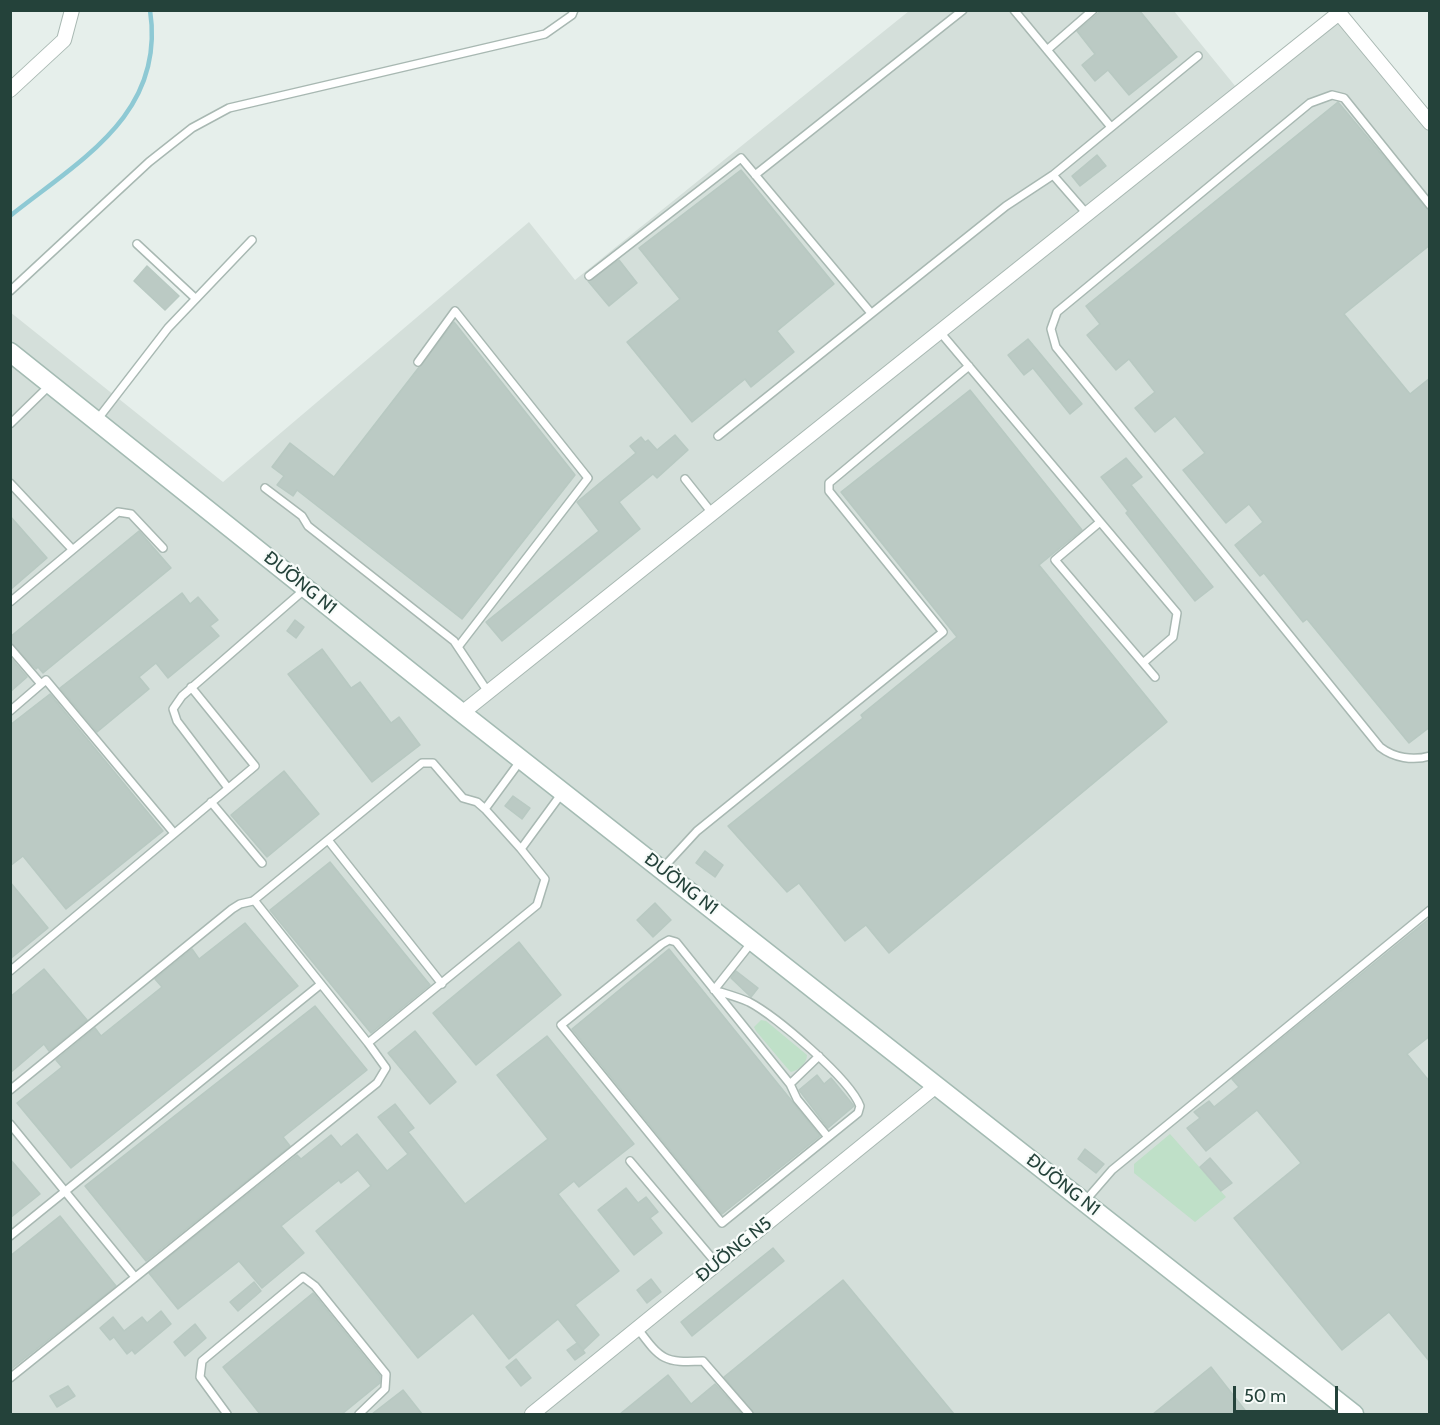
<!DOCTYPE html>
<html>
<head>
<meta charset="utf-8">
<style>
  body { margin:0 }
  #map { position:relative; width:1440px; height:1425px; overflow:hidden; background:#e6efeb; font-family:Cabin,sans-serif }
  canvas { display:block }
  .frame { position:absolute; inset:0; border:12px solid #24423a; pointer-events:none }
  .scale { position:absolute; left:1233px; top:1386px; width:105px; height:27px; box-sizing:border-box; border:3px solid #24423a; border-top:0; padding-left:8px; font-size:18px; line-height:21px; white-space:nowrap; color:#24423a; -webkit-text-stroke:4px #f7fbf9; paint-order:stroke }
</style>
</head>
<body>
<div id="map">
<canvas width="1440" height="1425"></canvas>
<div class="frame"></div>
<div class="scale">50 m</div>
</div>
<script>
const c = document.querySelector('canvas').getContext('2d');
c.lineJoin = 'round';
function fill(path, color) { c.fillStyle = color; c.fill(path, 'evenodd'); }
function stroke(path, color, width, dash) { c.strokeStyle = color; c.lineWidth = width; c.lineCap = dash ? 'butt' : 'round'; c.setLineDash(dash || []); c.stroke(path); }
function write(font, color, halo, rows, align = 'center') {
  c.font = font + ' Cabin,sans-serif'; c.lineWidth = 4.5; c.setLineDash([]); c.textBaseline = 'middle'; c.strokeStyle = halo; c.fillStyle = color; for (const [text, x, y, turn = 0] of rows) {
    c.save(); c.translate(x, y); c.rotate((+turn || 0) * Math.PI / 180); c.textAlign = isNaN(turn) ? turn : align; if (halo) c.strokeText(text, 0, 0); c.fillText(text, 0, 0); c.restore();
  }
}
fill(new Path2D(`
  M909 11H1174L1240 92 1339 13 1429 123V1414H11L10 312 223 482 529 222 575 280Z`), '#d4dfda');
fill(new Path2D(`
  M761 1020 766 1021 807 1055C807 1063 799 1070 791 1072L787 1068 756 1031 754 1027Z
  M1170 1134 1226 1197 1195 1222 1134 1173V1164Z`), '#bfe0c8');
stroke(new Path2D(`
  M10 216C80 160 166 114 150 10`), '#8ec9d4', 4.5);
const building = new Path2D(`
  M1102 10H1139L1177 57 1129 95 1108 70 1095 81 1082 65 1095 54 1077 31Z
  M1338 102 1430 212V245L1344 314 1410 394 1430 378V727L1409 743 1307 619 1303 622 1264 573 1260 576 1235 545 1263 522 1249 504 1226 523 1183 470 1205 453 1175 416 1155 432 1135 408 1155 392 1129 359 1116 370 1087 335 1100 324 1086 306Z
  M1097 155 1106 166 1080 186 1072 176Z
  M741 170 834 284 777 331 794 352 751 387 745 379 692 422 627 342 680 299 639 248Z
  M619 260 637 283 609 306 588 281Z
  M147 266 179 296 165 310 134 281Z
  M454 322 575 475 462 619 297 490 293 496 277 485 284 476 272 467 290 443 334 477Z
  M1028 339 1082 404 1070 414 1033 368 1024 375 1008 355Z
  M970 390 1082 530 1039 565 1167 722 889 953 866 925 845 941 799 883 787 892 728 826 863 718 861 715 957 637 841 492Z
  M675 435 688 450 657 478 653 474 619 502 640 529 502 641 486 622 599 531 577 502 636 453 630 446 641 437 645 442 648 440 657 450Z
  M1126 458 1142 477 1131 485 1213 587 1195 601 1126 513 1128 511 1101 477Z
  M10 516 47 558 10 590Z
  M139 531 171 568 43 673 38 667 36 669 10 643V637Z
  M182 593 190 604 198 597 218 620 210 626 219 636 168 678 156 663 139 677 149 689 97 732 60 688Z
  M295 620 304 627 296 638 287 631Z
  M322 649 351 688 360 682 391 723 399 717 420 745 372 782 288 674Z
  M10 657 27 677 10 692Z
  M50 694 163 831 66 909 23 856 10 866V725Z
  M284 771 319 814 267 857 231 815Z
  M513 796 530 808 522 819 505 806Z
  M705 851 723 865 715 877 696 863Z
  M330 862 430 985 371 1033 270 910Z
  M10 882 48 928 10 959Z
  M655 903 671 920 653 937 637 920Z
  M1430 918V1036L1407 1054 1430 1082V1362L1389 1312 1342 1350 1234 1218 1301 1163 1257 1110 1206 1151 1187 1128 1200 1118 1194 1112 1209 1101 1214 1107 1239 1087 1232 1079Z
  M245 923 298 986 71 1168 17 1103 62 1067 56 1060 95 1028 101 1036 162 987 155 979 192 949 199 959Z
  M519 942 561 995 476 1065 433 1013Z
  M669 949 820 1136 722 1214 572 1029Z
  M44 969 87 1020 49 1051 44 1044 10 1073V997Z
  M736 971 758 988 751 997 731 978Z
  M315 1006 367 1070 283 1137 290 1146 146 1261 85 1186Z
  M415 1031 456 1082 430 1104 388 1053Z
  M547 1036 634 1144 579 1187 574 1181 558 1194 619 1271 575 1305 599 1335 583 1350 558 1319 509 1359 473 1313 418 1358 316 1231 371 1186 358 1170 341 1183 339 1180 281 1226 304 1253 262 1288 239 1261 178 1309 149 1273 297 1155 301 1159 331 1135 341 1147 357 1134 387 1171 408 1154 378 1117 395 1104 414 1128 408 1132 465 1204 548 1139 497 1075Z
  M817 1075 824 1084 831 1078 854 1106 828 1128 799 1090Z
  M1085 1149 1104 1164 1096 1173 1078 1159Z
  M1210 1158 1232 1183 1221 1191 1200 1167Z
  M10 1159 40 1194 10 1218Z
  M626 1188 638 1203 646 1197 658 1212 650 1218 662 1233 634 1255 598 1210Z
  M60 1216 116 1286 10 1370V1256Z
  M773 1248 784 1261 692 1336 681 1322Z
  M651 1279 661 1292 647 1303 637 1290Z
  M843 1280 954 1414H754L724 1377Z
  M254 1282 261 1291 238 1311 230 1302Z
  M313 1293 380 1376V1383L342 1414H260L223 1367Z
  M161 1311 171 1324 135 1354 132 1350 127 1354 114 1337 110 1340 100 1328 113 1317 124 1331 142 1317 147 1323Z
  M195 1324 206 1338 185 1356 174 1342Z
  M577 1343 585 1353 575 1360 567 1350Z
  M516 1359 531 1378 521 1386 506 1367Z
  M1211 1367 1248 1414H1153Z
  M668 1375 691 1404 715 1384 742 1414H620Z
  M68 1386 75 1396 57 1407 50 1396Z
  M403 1390 422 1414H372Z`);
fill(building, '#bbcac4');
stroke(building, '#b8c9c2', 1.5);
const lane = new Path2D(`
  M1014 10 1111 127
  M1047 50 1093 10
  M755 175 963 10
  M1053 175 1087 214
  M1430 205 1344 98 1332 95 1310 103 1057 312 1051 329 1056 347 1380 747C1394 758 1413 761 1430 756
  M137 244 195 298
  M589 276 741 158 871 313
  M10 291 149 162 192 128 229 108 545 34 572 15 574 10
  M940 332 1177 613 1173 637 1143 663
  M418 362 455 311 588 478 458 647
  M97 420 168 328 252 240
  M10 424 49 386
  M718 436 1006 206 1053 175 1198 56
  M685 479 712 513
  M10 483 72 549
  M265 488 302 516 308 526 454 641 488 692
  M1100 522 1055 560 1155 677
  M10 602 118 512 131 514 163 548
  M10 648 41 684
  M10 711 46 680 174 833
  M228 788 177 721 173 709 182 696 304 590
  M211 802 262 863
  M328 840 442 984
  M521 849 485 809 521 760
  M662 869 697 831 943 632 829 491V483L969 366
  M254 900 368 1043
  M10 971 255 766 191 687
  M714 990C726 994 738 997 749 1002 776 1016 850 1079 860 1106L858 1113 722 1223 561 1025 662 944 669 940 676 942 790 1084 797 1099 828 1137
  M714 990 752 942
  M790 1084 819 1056
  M10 1090 232 909 240 904 253 901 422 763H433L463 798 477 802 485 809
  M10 1124 135 1277
  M630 1161 717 1264
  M1086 1200 1112 1170 1430 910
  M10 1236 321 984
  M638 1329C661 1360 664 1363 703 1361L749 1414
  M10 1378 377 1083 386 1068 368 1043 537 905 545 879 521 849 562 793
  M227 1414 200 1377 202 1361 303 1277 315 1286 386 1374 385 1389 359 1414`);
const street = new Path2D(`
  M10 90 64 40 72 10
  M462 713 1339 13 1430 123
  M532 1414 936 1086`);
const secondary = new Path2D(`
  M10 352 462 713 1354 1414`);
stroke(lane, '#a8b8b2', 10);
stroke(street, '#a8b8b2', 16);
stroke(secondary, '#a4bbb3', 21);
stroke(lane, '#fff', 7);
stroke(street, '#fff', 14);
stroke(secondary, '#fff', 18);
write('18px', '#24423a', '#f7fbf9', [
  ["ĐƯỜNG N1",300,583,39],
  ["ĐƯỜNG N1",681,884,38],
  ["ĐƯỜNG N1",1063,1185,38],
  ["ĐƯỜNG N5",734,1250,-39]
]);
</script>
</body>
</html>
